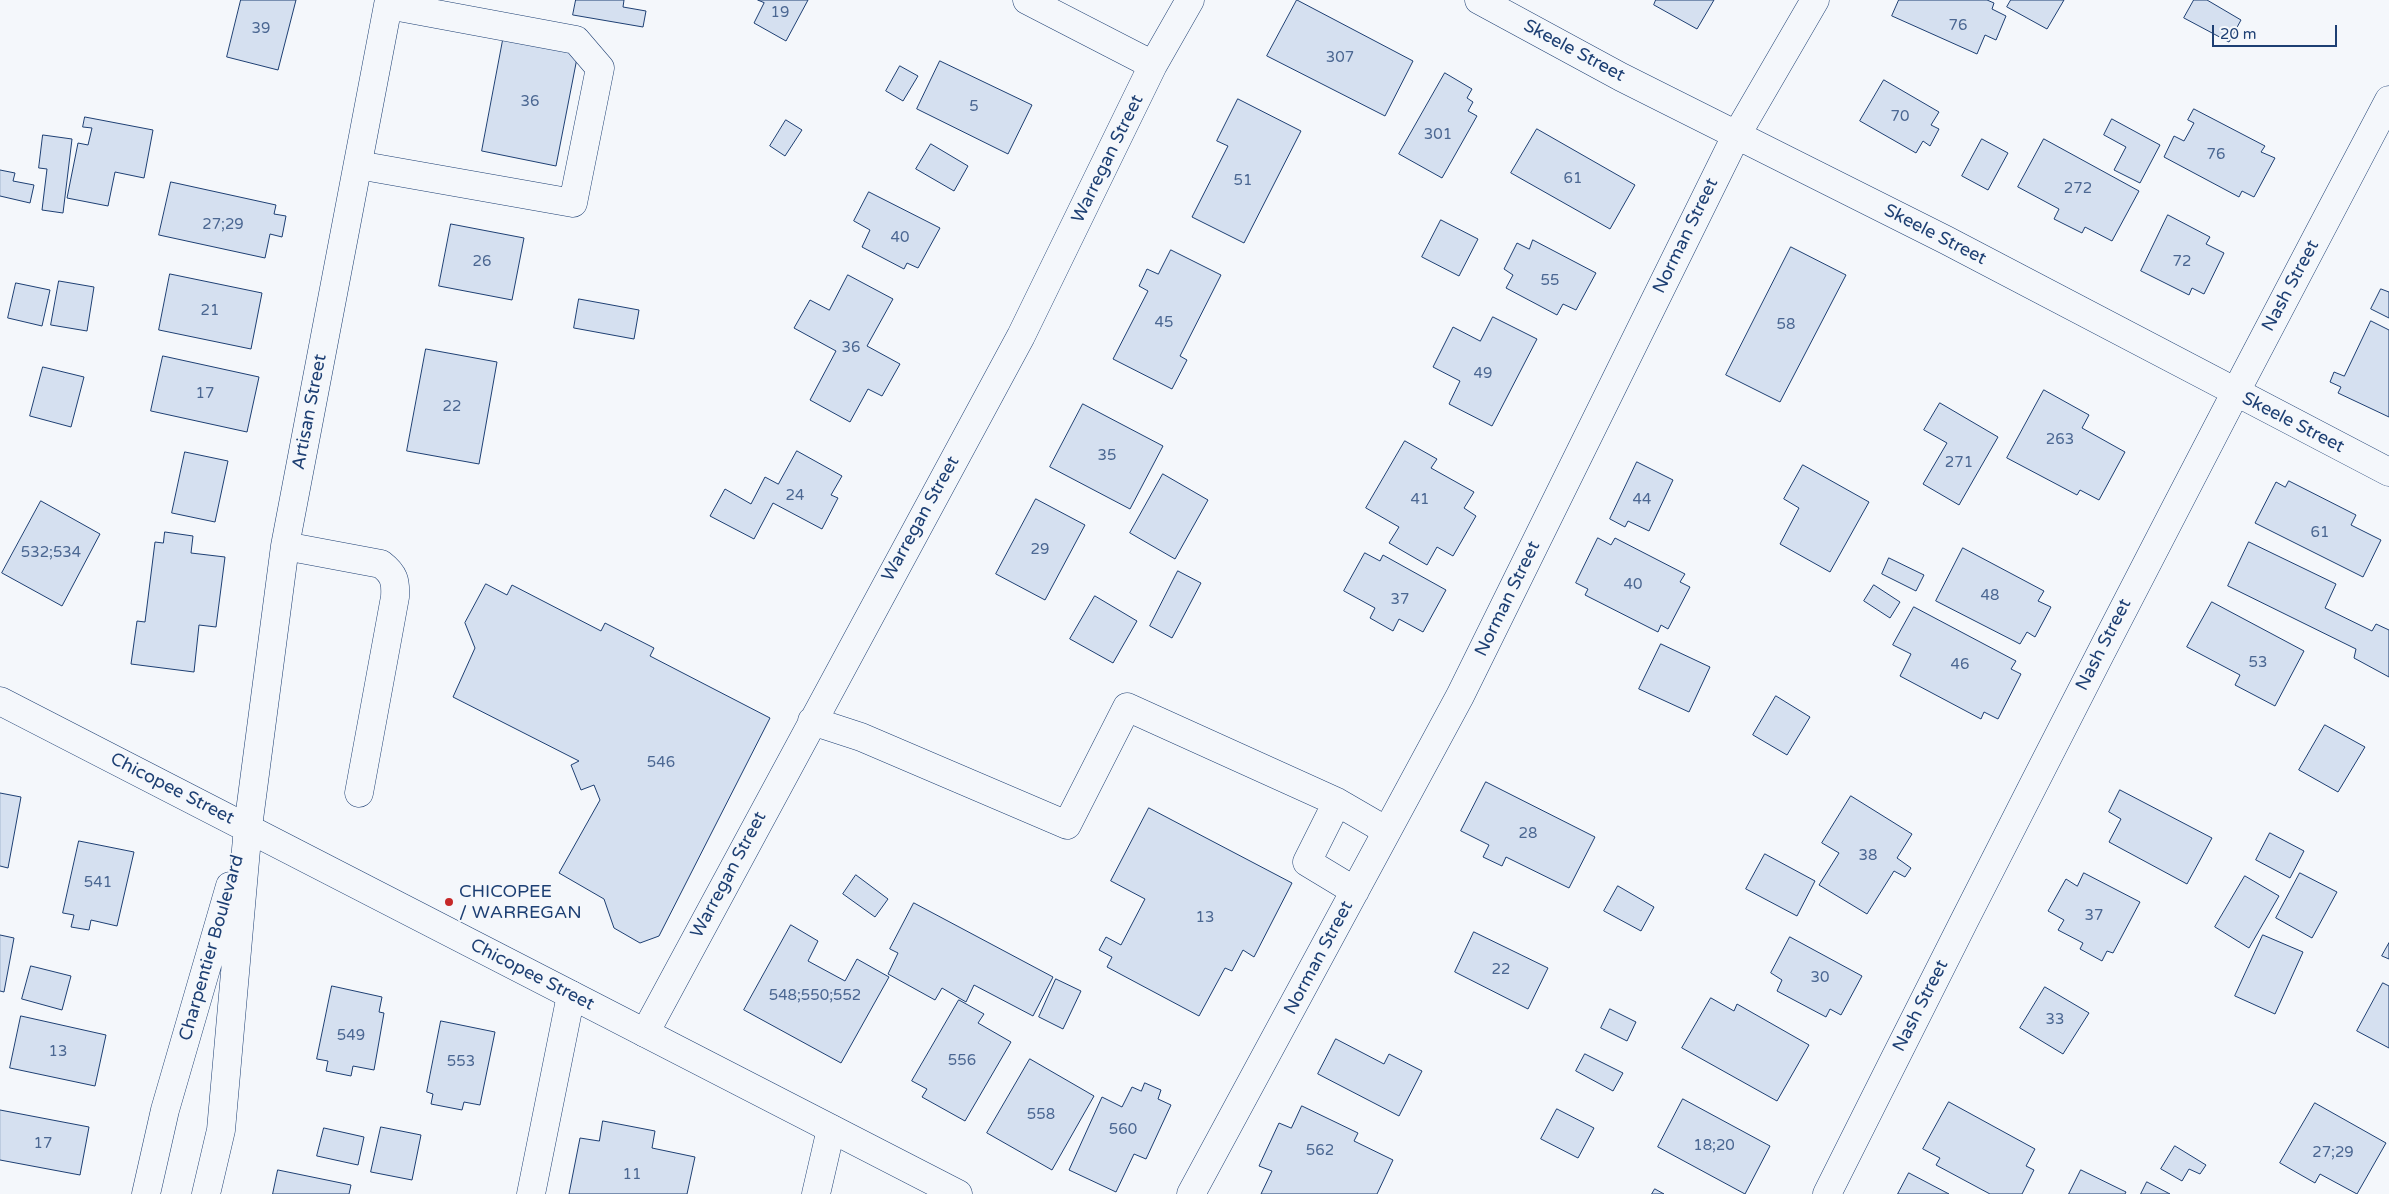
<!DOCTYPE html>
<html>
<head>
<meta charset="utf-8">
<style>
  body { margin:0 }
  #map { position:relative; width:2389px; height:1194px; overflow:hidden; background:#f4f7fb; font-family:"Varela Round",sans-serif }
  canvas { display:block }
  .scale { position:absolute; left:2212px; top:25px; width:125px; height:22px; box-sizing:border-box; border:2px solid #1d3f73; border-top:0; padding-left:6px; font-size:15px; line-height:18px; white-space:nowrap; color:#1d3f73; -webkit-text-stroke:4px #f4f7fb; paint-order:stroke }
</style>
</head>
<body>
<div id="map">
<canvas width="2389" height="1194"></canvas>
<div class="scale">20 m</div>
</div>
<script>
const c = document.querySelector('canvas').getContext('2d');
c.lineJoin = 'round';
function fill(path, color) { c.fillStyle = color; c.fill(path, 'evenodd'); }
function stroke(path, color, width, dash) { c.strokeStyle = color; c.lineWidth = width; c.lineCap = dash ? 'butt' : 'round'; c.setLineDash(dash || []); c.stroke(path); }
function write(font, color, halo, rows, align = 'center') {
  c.font = font + ' "Varela Round",sans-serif'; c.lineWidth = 4; c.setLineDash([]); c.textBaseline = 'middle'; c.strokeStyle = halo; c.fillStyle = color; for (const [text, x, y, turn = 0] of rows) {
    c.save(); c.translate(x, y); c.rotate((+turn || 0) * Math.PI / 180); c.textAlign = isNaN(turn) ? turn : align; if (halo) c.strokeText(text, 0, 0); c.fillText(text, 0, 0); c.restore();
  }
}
const building = new Path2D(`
  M241 0H296L278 70 227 57Z
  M576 0H624L623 7 646 11 643 27 573 15Z
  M758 0H808L786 41 754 23 764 3Z
  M1297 0 1413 61 1385 116 1267 56Z
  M1656 0H1714L1697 29 1654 5Z
  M1899 0H1987L1994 3 1992 9 2006 16 1996 40 1985 35 1977 54 1892 16Z
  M2011 0H2064L2047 29 2007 7Z
  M2194 0H2207L2241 20 2229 42 2184 18Z
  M503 40 578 53 556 166 482 151Z
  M940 61 1032 105 1008 154 917 109Z
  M900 66 918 76 903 101 886 91Z
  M1445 73 1472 89 1467 98 1473 102 1468 111 1477 116 1442 178 1399 154Z
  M1884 80 1939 112 1931 125 1939 129 1930 146 1923 141 1916 153 1860 121Z
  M1238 99 1301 131 1244 243 1192 217 1228 146 1217 141Z
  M2194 109 2265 146 2261 152 2275 158 2254 197 2242 191 2239 197 2164 157 2174 136 2184 141 2194 123 2188 120Z
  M85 117 153 130 144 178 115 172 108 206 67 198 78 143 88 145 92 128 83 127Z
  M2112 119 2160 145 2140 183 2114 170 2126 147 2104 135Z
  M786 120 802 130 785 156 770 146Z
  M1537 129 1635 185 1610 229 1511 173Z
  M43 135 72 139 63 213 42 210 47 169 39 168Z
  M1982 139 2008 153 1988 190 1962 176Z
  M2044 139 2139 191 2112 241 2085 227 2082 233 2054 219 2059 209 2018 187Z
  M931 144 968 166 954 191 916 169Z
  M0 170 15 173 13 181 34 185 30 203 0 196Z
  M171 182 276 205 274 214 286 216 282 237 270 234 265 258 159 235Z
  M869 192 940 228 918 268 907 263 904 269 862 247 870 230 854 221Z
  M2168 215 2210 237 2206 244 2224 253 2204 294 2192 288 2189 295 2141 271Z
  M1441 220 1478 239 1459 276 1422 257Z
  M451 224 524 238 512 300 439 286Z
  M1533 240 1596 273 1576 310 1563 304 1557 315 1506 288 1513 275 1504 269 1517 243 1529 249Z
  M1791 247 1846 275 1780 402 1726 375Z
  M1171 250 1221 275 1180 356 1187 360 1172 389 1113 359 1148 291 1139 286 1147 269 1158 274Z
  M170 274 262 293 251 349 159 330Z
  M848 275 893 299 867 346 900 364 882 396 868 389 850 422 810 400 836 351 794 328 810 300 829 310Z
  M59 281 94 287 87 331 51 325Z
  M16 283 50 290 42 326 8 318Z
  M2381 289 2389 292V318L2371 309Z
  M579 299 639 310 634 339 574 328Z
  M1493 317 1537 339 1492 426 1449 404 1460 381 1433 367 1453 327 1480 341Z
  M2371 321 2389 330V417L2338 393 2341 387 2330 382 2334 372 2344 376Z
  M426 349 497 362 479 464 407 451Z
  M163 356 259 377 247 432 151 411Z
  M43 367 84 377 71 427 30 416Z
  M2044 390 2089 415 2082 428 2125 452 2099 500 2080 490 2077 495 2007 458Z
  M1940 403 1998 437 1959 505 1923 484 1947 443 1924 430Z
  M1083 404 1163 446 1130 509 1050 467Z
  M1405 441 1437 459 1431 468 1474 492 1464 508 1476 516 1453 556 1437 547 1427 565 1389 543 1399 527 1366 508Z
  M797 451 842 476 831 495 838 498 822 529 773 503 754 539 710 516 725 489 751 504 765 477 778 484Z
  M185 452 228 461 215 522 172 513Z
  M1637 462 1673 480 1649 531 1628 521 1625 527 1610 519Z
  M1803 465 1869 502 1830 572 1780 544 1799 508 1784 499Z
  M1163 474 1208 500 1175 559 1130 533Z
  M2289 481 2356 515 2351 525 2381 540 2363 577 2255 523 2276 482 2285 487Z
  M1036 499 1085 525 1045 600 996 574Z
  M41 501 100 534 62 606 2 573Z
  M165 532 193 536 191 553 225 557 216 627 199 625 194 672 131 664 137 621 145 622 155 542 163 543Z
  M1598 538 1611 545 1615 538 1685 574 1680 582 1690 587 1668 629 1661 625 1658 632 1585 595 1588 589 1576 583Z
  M2249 542 2336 584 2325 608 2372 631 2376 624 2389 630V677L2354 658 2356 649 2228 586Z
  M1963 548 2044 591 2038 601 2051 607 2035 637 2027 632 2020 644 1936 601Z
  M1365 553 1380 561 1383 555 1446 590 1423 632 1399 619 1393 631 1370 618 1375 608 1344 591Z
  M1889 558 1924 575 1916 591 1882 574Z
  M1178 571 1201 583 1172 638 1150 626Z
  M486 584 507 595 512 585 601 631 605 623 654 648 650 656 770 718 659 936 640 943 614 928 604 899 559 873 600 800 594 785 581 790 571 765 579 761 453 697 475 648 465 623Z
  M1874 585 1900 602 1890 618 1864 601Z
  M1095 596 1137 621 1113 663 1070 639Z
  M2212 602 2304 651 2275 706 2235 685 2240 675 2187 647Z
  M1914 607 2016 661 2011 669 2021 674 1998 719 1984 712 1981 719 1900 676 1911 654 1893 645Z
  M1661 644 1710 667 1689 712 1639 689Z
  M1776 696 1810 717 1787 755 1753 735Z
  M2325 725 2365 747 2338 792 2299 770Z
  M1486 782 1595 837 1569 888 1506 857 1502 866 1483 857 1489 845 1461 831Z
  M2120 790 2212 838 2187 884 2109 842 2121 819 2109 812Z
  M0 793 21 797 8 868 0 866Z
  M1851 796 1912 834 1897 858 1911 868 1905 877 1894 871 1867 914 1819 885 1839 853 1822 843Z
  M1149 808 1292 883 1254 957 1243 950 1232 971 1225 968 1199 1016 1107 967 1112 957 1099 950 1106 937 1121 945 1145 899 1111 881Z
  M2270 833 2304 851 2290 878 2256 860Z
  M79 841 134 852 117 926 91 920 89 930 71 927 74 915 63 913Z
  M1765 854 1815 881 1797 916 1746 889Z
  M2084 873 2140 902 2113 953 2107 951 2102 961 2080 949 2083 943 2058 930 2064 920 2048 911 2066 879 2077 886Z
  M2300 873 2337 892 2312 938 2276 918Z
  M856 875 888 899 875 917 843 894Z
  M2245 876 2279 896 2249 948 2215 927Z
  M1618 886 1654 907 1641 931 1604 911Z
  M914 903 1053 977 1033 1016 974 985 966 1002 942 988 935 1000 888 974 898 953 890 949Z
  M791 925 818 941 808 961 845 981 857 959 889 977 841 1063 744 1010Z
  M1474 932 1548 968 1528 1009 1455 972Z
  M0 935 14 938 4 992 0 991Z
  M2263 935 2303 952 2275 1014 2235 996Z
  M1790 937 1862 976 1841 1015 1830 1009 1826 1017 1777 991 1782 980 1771 973Z
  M2389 943V959L2382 956Z
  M31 966 71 976 62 1010 22 999Z
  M1056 979 1081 991 1063 1029 1039 1017Z
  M2383 983 2389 986V1048L2357 1031Z
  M332 986 382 997 379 1012 384 1013 374 1070 353 1066 351 1076 326 1071 328 1061 317 1059Z
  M2045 987 2089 1013 2063 1054 2020 1028Z
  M1711 998 1734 1011 1737 1004 1809 1045 1777 1101 1682 1048Z
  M959 1000 984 1014 978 1023 1011 1042 965 1121 922 1097 927 1089 912 1081Z
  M1610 1009 1636 1022 1627 1041 1601 1028Z
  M21 1016 106 1035 95 1086 10 1068Z
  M441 1021 495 1032 480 1105 464 1102 462 1110 431 1104 433 1094 427 1092Z
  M1336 1039 1384 1064 1389 1054 1422 1071 1399 1116 1318 1074Z
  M1585 1054 1623 1073 1613 1091 1576 1071Z
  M1030 1059 1094 1096 1052 1170 987 1133Z
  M1145 1083 1161 1090 1158 1099 1171 1105 1146 1159 1134 1154 1116 1192 1069 1170 1102 1097 1122 1107 1132 1087 1141 1091Z
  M1683 1099 1770 1146 1745 1194 1658 1147Z
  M1949 1102 2035 1149 2026 1166 2034 1170 2022 1194H1990L1936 1165 1940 1158 1923 1149Z
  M2315 1103 2386 1143 2357 1194 2320 1174 2315 1183 2280 1163Z
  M1302 1106 1358 1133 1354 1141 1393 1160 1377 1194H1261L1272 1171 1259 1166 1279 1123 1291 1128Z
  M1557 1109 1594 1128 1578 1158 1541 1139Z
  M0 1110 89 1127 80 1175 0 1160Z
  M603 1121 655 1131 652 1148 695 1157 687 1194H569L580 1138 599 1141Z
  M381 1127 421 1135 412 1180 371 1172Z
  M324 1128 364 1137 358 1165 317 1156Z
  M2175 1146 2206 1165 2200 1174 2189 1169 2182 1181 2161 1169Z
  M278 1170 351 1185 349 1194H273Z
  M2081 1170 2126 1192 2125 1194H2069Z
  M1909 1173 1949 1194H1898Z
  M2147 1182 2170 1194H2141Z
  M1655 1189 1664 1194H1652Z`);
fill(building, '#d5e0f0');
stroke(building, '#1d3f73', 1);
const minor = new Path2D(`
  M1027 0 1153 65
  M1479 0 1621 77 1946 240 2389 472
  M358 165 573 203 600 68 576 40 388 5
  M285 546 381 564C394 574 396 581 395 597L359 793
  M812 721 861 737 1067 825 1127 707 1337 802 1387 831
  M1337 802 1307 862 1355 891
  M645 1033 1021 336 1153 65 1190 0
  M146 1194 165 1110 230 886
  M206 1194 221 1130 248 827 285 546 389 0
  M531 1194 571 995
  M816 1194 831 1129
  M1191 1194 1460 696 1736 136 1815 0
  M1827 1194C2010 827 2197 463 2389 100`);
const major = new Path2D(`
  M0 701 958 1194`);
stroke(minor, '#1d3f73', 29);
stroke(major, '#1d3f73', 29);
stroke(minor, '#f4f7fb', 28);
stroke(major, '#f4f7fb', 28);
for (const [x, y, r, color] of [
  [449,902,5,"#c62828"]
]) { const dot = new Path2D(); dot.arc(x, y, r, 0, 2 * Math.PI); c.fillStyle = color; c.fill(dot); stroke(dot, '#f4f7fb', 2); }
write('15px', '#4b6792', null, [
  ["19",780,13],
  ["76",1958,26],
  ["39",261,29],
  ["307",1340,58],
  ["36",530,102],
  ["5",974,107],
  ["70",1900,117],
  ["301",1438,135],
  ["76",2216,155],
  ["61",1573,179],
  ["51",1243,181],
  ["272",2078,189],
  ["27;29",223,225],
  ["40",900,238],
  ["26",482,262],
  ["72",2182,262],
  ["55",1550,281],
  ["21",210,311],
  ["45",1164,323],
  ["58",1786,325],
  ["36",851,348],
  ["49",1483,374],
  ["17",205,394],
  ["22",452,407],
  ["263",2060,440],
  ["35",1107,456],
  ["271",1959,463],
  ["24",795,496],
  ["41",1420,500],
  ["44",1642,500],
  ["61",2320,533],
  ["29",1040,550],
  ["532;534",51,553],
  ["40",1633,585],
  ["48",1990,596],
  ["37",1400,600],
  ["53",2258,663],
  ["46",1960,665],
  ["546",661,763],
  ["28",1528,834],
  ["38",1868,856],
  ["541",98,883],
  ["37",2094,916],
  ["13",1205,918],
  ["22",1501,970],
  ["30",1820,978],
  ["548;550;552",815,996],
  ["33",2055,1020],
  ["549",351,1036],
  ["13",58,1052],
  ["556",962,1061],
  ["553",461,1062],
  ["558",1041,1115],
  ["560",1123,1130],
  ["17",43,1144],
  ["18;20",1714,1146],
  ["562",1320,1151],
  ["27;29",2333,1153],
  ["11",632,1175]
]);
write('18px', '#1d3f73', '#f4f7fb', [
  ["Skeele Street",1574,51,28],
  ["Warregan Street",1108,159,-64],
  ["Skeele Street",1935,235,27],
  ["Norman Street",1686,236,-64],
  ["Nash Street",2291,286,-62],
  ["Artisan Street",310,412,-79],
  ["Skeele Street",2293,423,27],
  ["Warregan Street",921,519,-61],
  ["Norman Street",1508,599,-64],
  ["Nash Street",2104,645,-63],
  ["Chicopee Street",172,789,27],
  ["Warregan Street",729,875,-62],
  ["Charpentier Boulevard",212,948,-74],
  ["Norman Street",1319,958,-62],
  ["Chicopee Street",532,975,27],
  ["Nash Street",1921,1006,-63]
]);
write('18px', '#1d3f73', '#f4f7fb', [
  ["CHICOPEE",459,892],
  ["/ WARREGAN",459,913]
], 'left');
</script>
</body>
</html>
